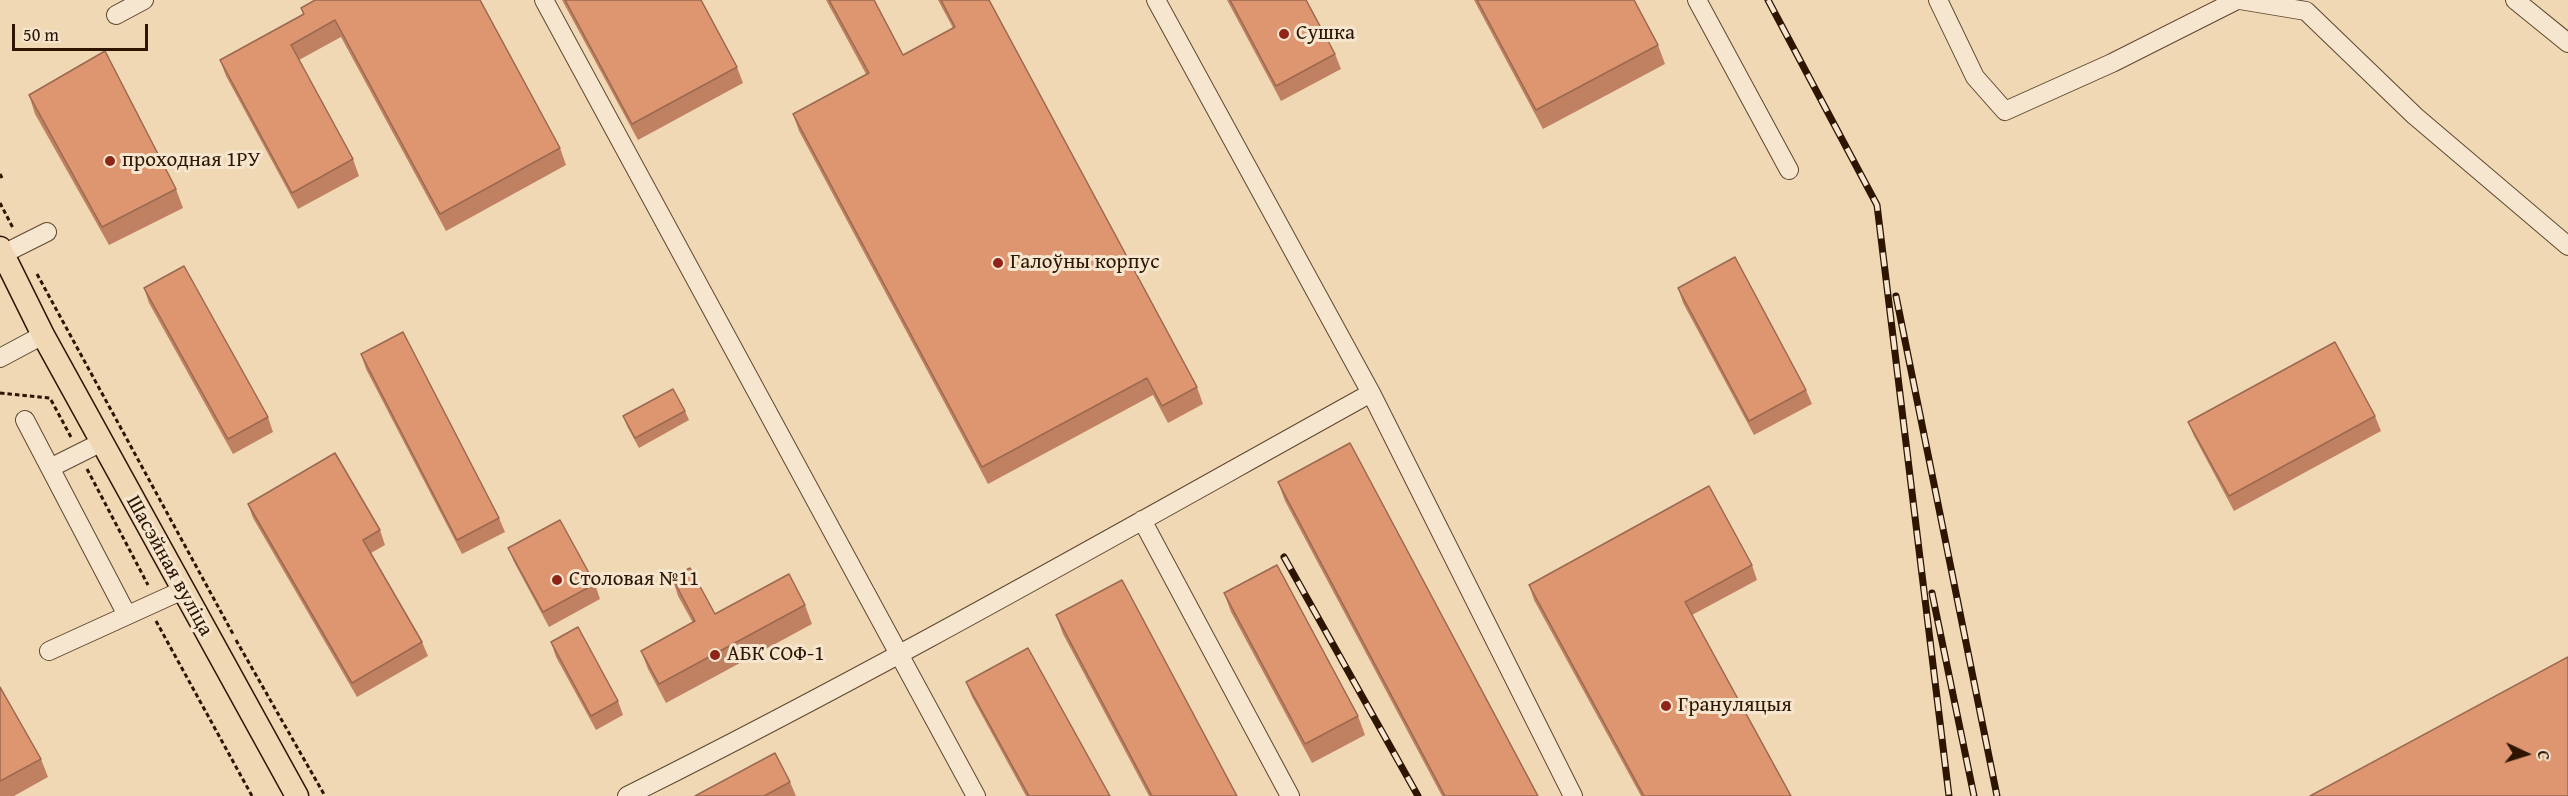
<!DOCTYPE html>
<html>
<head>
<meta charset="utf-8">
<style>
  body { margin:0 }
  #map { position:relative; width:2568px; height:796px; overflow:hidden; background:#f1d8b5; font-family:"Gentium Book Plus",serif }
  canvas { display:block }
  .north { position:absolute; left:2496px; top:724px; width:60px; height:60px; -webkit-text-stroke:4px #f6e6cf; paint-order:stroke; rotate:94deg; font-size:16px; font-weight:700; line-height:24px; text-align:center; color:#2d1500 }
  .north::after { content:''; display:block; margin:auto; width:21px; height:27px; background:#2d1500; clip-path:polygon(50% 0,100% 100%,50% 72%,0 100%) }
  .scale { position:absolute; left:12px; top:24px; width:136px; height:27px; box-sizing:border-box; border:3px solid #2d1500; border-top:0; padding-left:8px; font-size:18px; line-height:21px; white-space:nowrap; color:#2d1500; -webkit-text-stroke:4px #f6e6cf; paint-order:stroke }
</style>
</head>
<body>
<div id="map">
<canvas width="2568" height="796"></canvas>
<div class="north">С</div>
<div class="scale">50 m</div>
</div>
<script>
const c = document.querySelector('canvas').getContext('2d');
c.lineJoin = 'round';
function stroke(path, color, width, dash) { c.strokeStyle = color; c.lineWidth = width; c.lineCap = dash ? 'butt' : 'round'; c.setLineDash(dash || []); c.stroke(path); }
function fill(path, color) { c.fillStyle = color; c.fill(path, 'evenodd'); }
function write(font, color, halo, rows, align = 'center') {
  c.font = font + ' "Gentium Book Plus",serif'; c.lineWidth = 6; c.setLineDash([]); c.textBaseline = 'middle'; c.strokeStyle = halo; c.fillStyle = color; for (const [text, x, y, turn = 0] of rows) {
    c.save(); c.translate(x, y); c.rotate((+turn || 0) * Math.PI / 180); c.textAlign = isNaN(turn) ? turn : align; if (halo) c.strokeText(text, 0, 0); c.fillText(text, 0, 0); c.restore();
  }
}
const minor = new Path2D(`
  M544 0 976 796
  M1156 0 1371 393
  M1697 0 1789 170
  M1938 0 1975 77 2005 111 2112 63 2237 0
  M2240 0 2306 11 2415 116 2568 246
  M2515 0 2568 43
  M116 15 144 0
  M3 254 47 232
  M0 358 43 335
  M25 420 127 615
  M50 468 102 442
  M1142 520 1290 796
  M49 651 183 590
  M627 796C880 670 1124 530 1371 393L1573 796`);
const major = new Path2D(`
  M0 248 43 335 297 796`);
stroke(minor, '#5e462d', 20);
stroke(major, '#2d1500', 25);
stroke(new Path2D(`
  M0 174 3 180
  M0 203 13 228
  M37 274 233 634
  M0 393 50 398 72 439
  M87 469 148 585
  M156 621 252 796
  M236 640 325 796`), '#2d1500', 3, [4.5, 3]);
stroke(minor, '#f6e6cf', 18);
stroke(major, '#f1d8b5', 22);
const rail = new Path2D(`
  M1768 0 1877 205 1949 796
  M1896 296 1997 796
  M1284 557 1418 796
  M1932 593 1974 796`);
stroke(rail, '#2d1500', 7);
stroke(rail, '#f6e6cf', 4.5, [14]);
fill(new Path2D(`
  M315 0 560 148 566 165 446 231 341 37 299 60 353 159 359 176 298 209 226 76 220 60 303 14 301 8Z
  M562 0H701L737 67 743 83 638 140Z
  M826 0H874L903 55 953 28 938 0H989L1197 387 1203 404 1168 423 1153 395 988 484 799 131 793 114 866 74Z
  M1227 0H1306L1335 54 1341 69 1281 101Z
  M1474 0H1634L1658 45 1665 64 1543 129Z
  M29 95 176 189 183 208 109 245 35 114Z
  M144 288 268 417 273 432 233 454 149 303Z
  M1678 288 1806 390 1812 404 1754 435 1683 303Z
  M361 354 499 518 505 532 462 554 366 369Z
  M685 411 689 420 639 448 627 426 623 416Z
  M2375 416 2381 431 2234 511 2194 436 2188 422Z
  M1278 482 1538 796H1442L1285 501Z
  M248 504 380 530 385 545 371 553 422 642 428 656 357 697 253 518Z
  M508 548 595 584 600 599 549 627 514 562Z
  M1752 565 1757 580 1692 615 1791 796H1641L1534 600 1529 585Z
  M672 577 715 614 805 605 812 624 666 703 648 669 641 651 693 623 678 596Z
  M1224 593 1358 716 1365 735 1312 763 1231 612Z
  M1056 615 1237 796H1149L1063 634Z
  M551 642 618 701 623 715 596 730 556 657Z
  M966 682 1110 796H1026L972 697Z
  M0 687 41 759 48 777 14 796H0Z
  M790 782 796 796H695Z`), '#bf8161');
const building = new Path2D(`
  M315 0H480L560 148 440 214 335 20 291 45 353 159 292 193 220 60 304 14 301 8Z
  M565 0H701L737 67 632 124Z
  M829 0H874L903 55 955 27 941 0H989L1197 387 1162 406 1147 378 982 467 793 114 869 73Z
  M1230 0H1306L1335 54 1276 86Z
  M1477 0H1634L1658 45 1536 110Z
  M105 51 176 189 102 227 29 95Z
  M1735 257 1806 390 1749 421 1678 288Z
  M184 266 268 417 228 439 144 288Z
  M403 332 499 518 457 540 361 354Z
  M2335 342 2375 416 2229 496 2188 422Z
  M673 389 685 411 635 438 623 416Z
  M1350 443 1538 796H1445L1278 482Z
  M335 453 380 530 363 540 422 642 352 683 248 504Z
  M1709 486 1752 565 1685 602 1791 796H1644L1529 585Z
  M560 520 595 584 543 612 508 548Z
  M1277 565 1358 716 1305 744 1224 593Z
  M690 568 715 614 789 574 805 605 659 684 641 651 695 621 672 577Z
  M1122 580 1237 796H1152L1056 615Z
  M578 627 618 701 591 716 551 642Z
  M1028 648 1110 796H1029L966 682Z
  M2568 657V796H2310Z
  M0 687 41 759 0 781Z
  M775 753 790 782 764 796H695Z`);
fill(building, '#de9671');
stroke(building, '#9b694f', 1.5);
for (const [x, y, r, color] of [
  [1284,34,6,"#8f2418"],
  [110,161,6,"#8f2418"],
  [998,263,6,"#8f2418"],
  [557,580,6,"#8f2418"],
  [715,655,6,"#8f2418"],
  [1666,706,6,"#8f2418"]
]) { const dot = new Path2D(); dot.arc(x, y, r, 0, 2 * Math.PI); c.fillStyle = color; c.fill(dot); stroke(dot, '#f6e6cf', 2); }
write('21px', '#2d1500', '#f6e6cf', [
  ["Сушка",1296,34],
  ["проходная 1РУ",122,161],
  ["Галоўны корпус",1010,263],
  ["Столовая №11",569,580],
  ["АБК СОФ-1",727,655],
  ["Грануляцыя",1678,706]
], 'left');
write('21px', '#2d1500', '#f6e6cf', [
  ["Шасэйная вуліца",169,566,61]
]);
</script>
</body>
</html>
